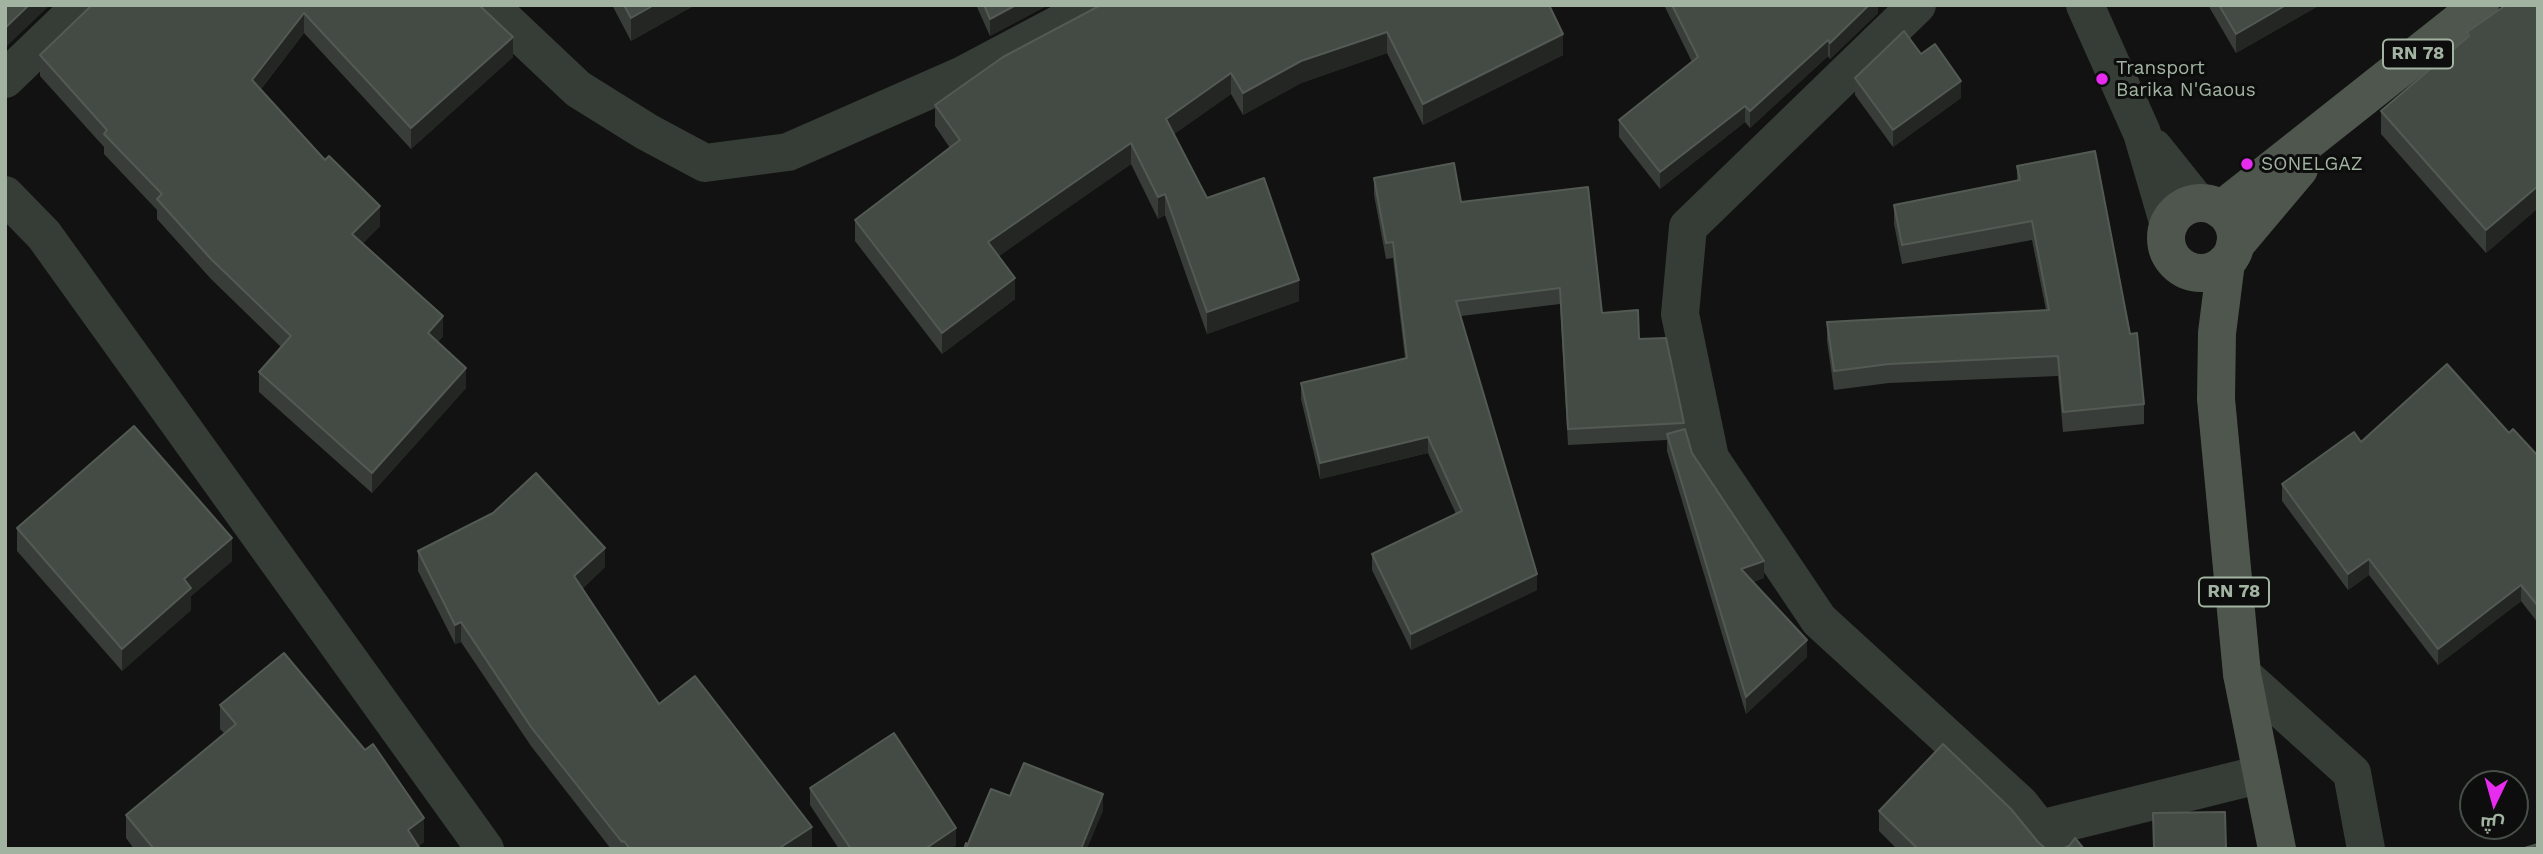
<!DOCTYPE html>
<html>
<head>
<meta charset="utf-8">
<style>
  body { margin:0 }
  #map { position:relative; width:2543px; height:854px; overflow:hidden; background:#111211; font-family:"Work Sans",Cairo,sans-serif }
  canvas { display:block }
  .frame { position:absolute; inset:0; border:7px solid #a2b3a2; pointer-events:none }
  .north { position:absolute; left:2459px; top:770px; width:70px; height:70px; box-sizing:border-box; background:#0c0d0c; border:2px solid #484f48; border-radius:50%; rotate:185deg; font-size:19px; font-weight:700; line-height:28px; text-align:center; color:#a2b3a2 }
  .north::after { content:''; display:block; margin:auto; width:24px; height:32px; background:#e72cef; clip-path:polygon(50% 0,100% 100%,50% 72%,0 100%) }
</style>
</head>
<body>
<div id="map">
<canvas width="2543" height="854"></canvas>
<div class="frame"></div>
<div class="north">ش</div>
</div>
<script>
const c = document.querySelector('canvas').getContext('2d');
c.lineJoin = 'round';
function stroke(path, color, width, dash) { c.strokeStyle = color; c.lineWidth = width; c.lineCap = dash ? 'butt' : 'round'; c.setLineDash(dash || []); c.stroke(path); }
function fill(path, color) { c.fillStyle = color; c.fill(path, 'evenodd'); }
function write(font, color, halo, rows, align = 'center') {
  c.font = font + ' "Work Sans",sans-serif'; c.lineWidth = 6; c.setLineDash([]); c.textBaseline = 'middle'; c.strokeStyle = halo; c.fillStyle = color; for (const [text, x, y, turn = 0] of rows) {
    c.save(); c.translate(x, y); c.rotate((+turn || 0) * Math.PI / 180); c.textAlign = isNaN(turn) ? turn : align; if (halo) c.strokeText(text, 0, 0); c.fillText(text, 0, 0); c.restore();
  }
}
stroke(new Path2D(`
  M489 5 578 89 647 132 705 163 788 152 961 76 1095 5
  M1917 5 1688 227 1680 314 1710 458 1819 620 2020 804 2055 849
  M2085 5 2142 133 2169 225
  M5 79 82 5
  M2154 148 2198 203
  M2242 674 2352 773 2366 849
  M2040 829 2262 774`), '#363c36', 38);
stroke(new Path2D(`
  M5 195 44 235 485 849`), '#363c36', 38);
stroke(new Path2D(`
  M2166 238a35 35 0 1 1 70 0a35 35 0 1 1-70 0Z
  M2221 210 2480 5
  M2235 245 2299 169
  M2226 262 2217 333 2216 399 2242 674 2277 849`), '#4e564e', 38);
fill(new Path2D(`
  M92 5H479L513 57 411 149 304 33 261 89 380 226 362 244 443 336 438 342 466 388 372 493 259 392V372L281 347 211 279 157 219V210L104 154V147L40 76V55Z
  M612 5H695L631 41Z
  M976 5H1048L990 36Z
  M1549 5 1563 55 1423 125 1387 53 1301 83 1243 115 1231 94 1174 134 1207 198 1299 301 1207 334 1165 215 1158 219 1131 164 998 256 1015 299 942 354 855 241V220L950 148 935 126V105Z
  M1664 5H1878V13L1830 59 1828 56 1750 128 1745 122 1660 189 1619 137V120L1692 62Z
  M2208 5H2320L2236 53Z
  M2538 5V208L2486 253 2381 134V111L2467 38V32Z
  M1921 54 1961 98 1893 147 1855 95V78Z
  M2017 166 2130 334 2144 404V424L2063 432 2058 376 1889 383 1834 390 1827 341V322L2046 310 2032 240 1902 264 1894 224V205L2017 181Z
  M1374 178 1461 202 1602 313 1639 339 1684 423V429L1692 453 1764 578 1753 582 1807 657 1746 714 1667 451V440L1568 445 1560 304 1461 316 1537 590 1411 650 1372 570V554L1456 514 1428 453 1320 479 1301 399V383L1405 358 1393 258 1386 259 1374 195Z
  M2509 433 2538 456V623L2521 601 2438 665 2369 575 2348 590 2282 501V484L2361 442Z
  M17 528 232 561 191 596V610L122 671 17 551Z
  M418 551 605 567 582 589 659 704 812 847 809 849H611L531 746 461 642 455 644 418 571Z
  M220 705 424 842 419 846 420 849H134L126 838V815L225 734 220 729Z
  M810 788 956 845 951 849H839L810 805Z
  M1879 811 2038 842 2046 849H1897L1879 831Z`), '#393d39');
fill(new Path2D(`
  M29 5H50L5 48V28Z
  M654 5H695L631 41V18Z
  M1016 5H1048L990 36V19Z
  M1869 5H1878V13L1830 59V43Z
  M2286 5H2320L2236 53V34Z
  M304 13V33L252 100V80Z
  M1387 32V53L1301 83 1243 115V93L1301 61Z
  M1563 34V55L1423 125V104Z
  M513 37V57L411 149V128Z
  M1828 40V56L1750 128V111Z
  M1231 73V94L1166 140V119Z
  M1961 81V98L1893 147V130Z
  M1745 106V122L1660 189V172Z
  M1131 143V164L988 264V242Z
  M2538 186V208L2486 253V230Z
  M1165 194V215L1158 219V197Z
  M380 206V226L352 255V234Z
  M1015 278V299L942 354V333Z
  M1299 280V301L1207 334V312Z
  M443 316V336L428 354V333Z
  M466 368V388L372 493V473Z
  M1428 437V453L1320 479V463Z
  M232 538V561L191 596V610L122 671V649L184 579Z
  M605 548V567L574 596V576Z
  M2369 559V575L2348 590V574Z
  M1764 561V578L1741 586V569Z
  M1537 574V590L1411 650V634Z
  M2521 585V601L2438 665V649Z
  M461 622V642L455 644V625Z
  M1807 640V657L1746 714V697Z
  M1103 794V811L1087 849H1081Z
  M424 818V842L415 849 408 830Z
  M812 827V847L809 849H778Z
  M956 828V845L951 849H925Z`), '#242624');
const building = new Path2D(`
  M5 5H29L5 28Z
  M92 5H479L513 37 411 128 304 13 252 80 325 160 329 156 380 206 352 234 443 316 428 333 466 368 372 473 259 372 291 336 211 259 157 199 162 194 104 134 107 130 40 55Z
  M624 5H654L631 18Z
  M984 5H1016L990 19Z
  M1101 5H1549L1563 34 1423 104 1387 32 1301 61 1243 93 1231 73 1166 119 1207 198 1264 178 1299 280 1207 312 1165 194 1158 197 1131 143 988 242 1015 278 942 333 855 220 960 140 935 105 1003 57Z
  M1672 5H1869L1830 43 1828 40 1750 111 1745 106 1660 172 1619 120 1698 57Z
  M2219 5H2286L2236 34Z
  M2506 5H2538V186L2486 230 2381 111 2469 36 2467 32Z
  M1904 31 1921 54 1935 44 1961 81 1893 130 1855 78Z
  M2095 151 2130 334 2137 333 2144 404 2063 412 2058 356 1889 364 1834 371 1827 322 2049 310 2032 221 1902 245 1894 205 2020 180 2017 166Z
  M1454 163 1461 202 1588 187 1602 313 1638 310 1639 339 1666 338 1684 423 1568 429 1560 288 1456 301 1537 574 1411 634 1372 554 1462 511 1428 437 1320 463 1301 383 1407 358 1393 242 1386 243 1374 178Z
  M2447 364 2509 433 2513 429 2538 456V606L2521 585 2438 649 2369 559 2348 574 2282 484 2354 432 2361 442Z
  M134 426 232 538 184 579 191 588 122 649 17 528Z
  M1685 429 1692 453 1764 561 1741 569 1807 640 1746 697 1667 434Z
  M536 473 605 548 574 576 659 704 695 676 812 827 778 849H630L624 841 622 842 531 727 461 622 455 625 418 551 493 513Z
  M284 653 365 750 373 744 424 818 408 830 420 849H154L126 815 236 724 220 705Z
  M894 733 956 828 925 849H851L810 788Z
  M1943 744 2011 809 2038 842 2046 849H1918L1879 811Z
  M1024 763 1103 794 1081 849H964L966 843 967 846 991 789 1010 796Z
  M2225 812 2226 849H2154L2153 813Z
  M2075 838 2084 849H2062L2069 846Z
  M2538 844V849H2521Z`);
fill(building, '#444a44');
stroke(building, '#535a53', 2);
for (const [x, y, r, color] of [
  [2102,79,7,"#e72cef"],
  [2247,164,7,"#e72cef"]
]) { const dot = new Path2D(); dot.arc(x, y, r, 0, 2 * Math.PI); c.fillStyle = color; c.fill(dot); stroke(dot, '#0c0d0c', 2.5); }
for (const [x, y, w] of [
  [2418,54,70],
  [2234,592,70]
]) { const box = new Path2D(); box.roundRect(x - w / 2, y - 14.5, w, 29, 5); c.fillStyle = '#0c0d0c'; c.fill(box); stroke(box, '#a2b3a2', 2); }
write('bold 18px', '#a2b3a2', null, [
  ["RN 78",2418,54],
  ["RN 78",2234,592]
]);
write('19px', '#a2b3a2', '#0c0d0c', [
  ["Transport",2116,68],
  ["Barika N'Gaous",2116,90],
  ["SONELGAZ",2261,164]
], 'left');
</script>
</body>
</html>
